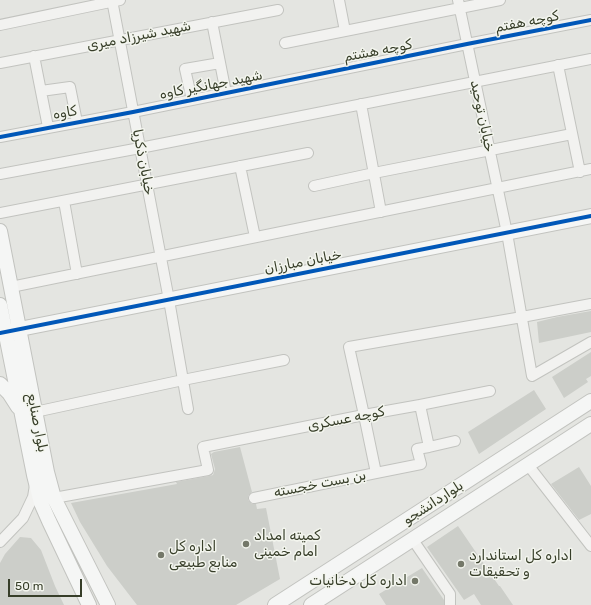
<!DOCTYPE html>
<html>
<head>
<meta charset="utf-8">
<style>
  body { margin:0 }
  #map { position:relative; width:591px; height:605px; overflow:hidden; background:#e4e5e1; font-family:Rubik,sans-serif }
  canvas { display:block }
  .scale { position:absolute; left:8px; top:579px; width:74px; height:18px; box-sizing:border-box; border:2px solid #373e29; border-top:0; padding-left:5px; font-size:12px; line-height:14px; white-space:nowrap; color:#373e29; -webkit-text-stroke:3px #f3f5ee; paint-order:stroke }
</style>
</head>
<body>
<div id="map">
<canvas width="591" height="605"></canvas>
<div class="scale">50 m</div>
</div>
<script>
const c = document.querySelector('canvas').getContext('2d');
c.lineJoin = 'round';
function fill(path, color) { c.fillStyle = color; c.fill(path, 'evenodd'); }
function stroke(path, color, width, dash) { c.strokeStyle = color; c.lineWidth = width; c.lineCap = dash ? 'butt' : 'round'; c.setLineDash(dash || []); c.stroke(path); }
function write(font, color, halo, rows, align = 'center') {
  c.font = font + ' Rubik,"Noto Sans Arabic",sans-serif'; c.lineWidth = 3; c.setLineDash([]); c.textBaseline = 'middle'; c.strokeStyle = halo; c.fillStyle = color; for (const [text, x, y, turn = 0] of rows) {
    c.save(); c.translate(x, y); c.rotate((+turn || 0) * Math.PI / 180); c.textAlign = isNaN(turn) ? turn : align; if (halo) c.strokeText(text, 0, 0); c.fillText(text, 0, 0); c.restore();
  }
}
fill(new Path2D(`
  M591 311V332L539 343 537 322 557 317Z
  M591 352V376L586 379 588 382 564 398 552 377Z
  M534 390 546 409 479 454 468 432Z
  M240 447 252 492 248 496V500L252 504H256L257 509 266 508 280 579 236 605H137L107 566 80 522 71 503 177 484 176 482 209 476 213 475 215 469 211 454 214 452Z
  M579 467 591 486V514L579 520 551 484Z
  M458 526 499 586H500L513 605H481L474 594 464 600 427 547Z
  M20 537 31 538 41 550 55 586 64 605H0V563L5 554Z
  M422 568 444 600V605H386L379 594Z`), '#cccec9');
const street = new Path2D(`
  M112 0 169 300 188 409
  M339 0 345 31
  M458 0 507 233 532 376 591 342
  M212 22 226 93
  M0 25 120 0
  M285 43 500 0
  M34 56 48 127
  M0 63 278 10
  M558 65 580 172
  M41 91 70 87 77 122
  M192 100 185 69 220 63
  M361 104 381 212
  M0 137 133 112 467 44 591 20
  M240 166 255 237
  M0 174 140 148 591 59
  M314 186 374 173 572 134
  M64 201 77 274
  M0 213 308 153
  M11 287 591 169
  M35 412 183 380 284 360
  M429 447 455 441
  M528 465 591 546
  M376 473 421 464 417 449 429 447 420 405
  M54 498 208 470 203 447 364 415 420 405 490 391
  M254 498 376 473 364 415 349 347 522 317 591 304
  M413 540 450 594V605
  M0 542 23 518 33 497 35 485`);
const secondary = new Path2D(`
  M0 231 47 472 54 498 108 605
  M0 305 34 475 41 503 49 521 89 605
  M0 333 591 216
  M0 384 9 393 18 407
  M275 605 591 401
  M311 605 591 424`);
stroke(street, '#c2c3bf', 12);
stroke(secondary, '#c2c3bf', 16);
stroke(street, '#f2f2f0', 10);
stroke(secondary, '#f5f6f5', 14);
stroke(new Path2D(`
  M0 137 133 112 467 44 591 20
  M0 333 591 216`), '#0057b8', 4);
for (const [x, y, r, color] of [
  [246,544,4,"#747869"],
  [161,555,4,"#747869"],
  [461,564,4,"#747869"],
  [415,581,4,"#747869"]
]) { const dot = new Path2D(); dot.arc(x, y, r, 0, 2 * Math.PI); c.fillStyle = color; c.fill(dot); stroke(dot, '#f3f5ee', 1.5); }
write('14px', '#373e29', '#f3f5ee', [
  ["کوچه هفتم",527,22,-11],
  ["شهید شیرزاد میری",139,36,-11],
  ["کوچه هشتم",378,51,-11],
  ["شهید جهانگیر کاوه",211,85,-11],
  ["کاوه",65,113,-10],
  ["خیابان توحید",482,116,78],
  ["خیابان ذکریا",143,162,79],
  ["خیابان مبارزان",303,262,-11],
  ["کوچه عسکری",346,419,-11],
  ["بلوار صنایع",37,423,79],
  ["بن بست خجسته",320,484,-11],
  ["بلواردانشجو",433,503,-33]
]);
write('14px', '#373e29', '#f3f5ee', [
  ["کمیته امداد",254,536],
  ["امام خمینی",254,552],
  ["اداره کل",169,547],
  ["منابع طبیعی",169,563],
  ["اداره کل استاندارد",469,556],
  ["و تحقیقات",469,572],
  ["اداره کل دخانیات",407,581,"right"]
], 'left');
</script>
</body>
</html>
